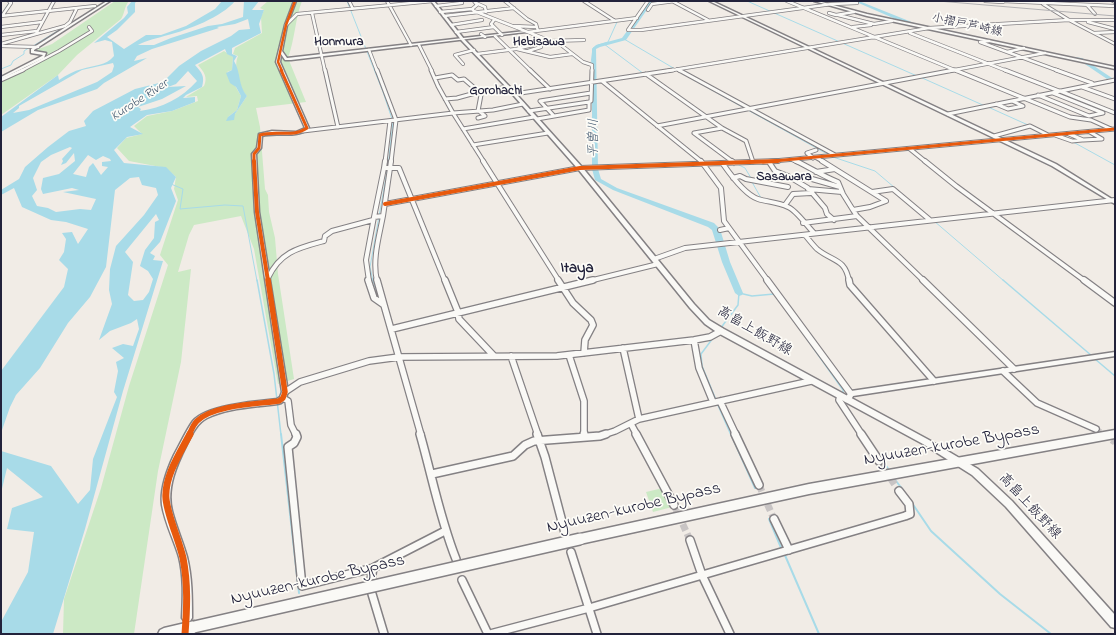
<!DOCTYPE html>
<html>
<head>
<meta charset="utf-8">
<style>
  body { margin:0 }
  #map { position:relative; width:1116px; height:635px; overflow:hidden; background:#f1ece6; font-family:"Indie Flower",sans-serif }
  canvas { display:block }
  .frame { position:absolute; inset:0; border:2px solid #22223b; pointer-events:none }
</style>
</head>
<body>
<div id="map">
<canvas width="1116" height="635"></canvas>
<div class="frame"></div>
</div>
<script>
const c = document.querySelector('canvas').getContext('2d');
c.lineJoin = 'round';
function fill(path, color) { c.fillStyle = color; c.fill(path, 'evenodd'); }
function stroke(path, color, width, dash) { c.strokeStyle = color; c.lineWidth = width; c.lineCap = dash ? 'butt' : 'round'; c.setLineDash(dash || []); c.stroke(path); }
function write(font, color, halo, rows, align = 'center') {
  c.font = font + ' "Indie Flower","Klee One",sans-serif'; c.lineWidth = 3.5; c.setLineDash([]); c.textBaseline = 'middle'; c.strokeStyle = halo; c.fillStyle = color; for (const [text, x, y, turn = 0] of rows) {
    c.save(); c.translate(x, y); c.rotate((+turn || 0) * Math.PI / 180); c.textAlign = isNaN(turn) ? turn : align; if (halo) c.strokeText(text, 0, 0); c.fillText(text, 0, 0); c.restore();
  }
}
fill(new Path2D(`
  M115 1H129C124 7 125 13 121 19L77 55 58 75 1 115V79L48 56 46 52H39L36 50 52 44Z
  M268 1H302C295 19 295 39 288 58L306 102 256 108 260 127 265 189 268 195 269 212 275 238 278 274 294 379 278 384 254 249 241 216 194 225 189 235 178 272 191 269 181 362 158 471 134 634H63L64 599 101 488 129 386 168 265 160 255 178 200 174 189 176 177 166 168 129 161 117 148 126 138 142 134 134 126 147 116 172 111 198 101 197 96 186 97 204 86C208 77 204 72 198 65L224 51 233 57 232 70 227 72 241 96 237 110 228 117 235 114 247 96C239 88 233 67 238 56L233 54 235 48 262 33 261 17 264 10 260 8Z
  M663 488 672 507 653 512 646 492Z`), '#cce9c5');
fill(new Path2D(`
  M132 1H137L135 3V12L117 30 107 37 124 49 146 35H161L186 26 215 9 222 1H235C222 17 188 30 168 35 158 38 147 40 138 45H154L171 38 208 26 222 24 243 17 244 1H259L252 10H264L259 24 261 33 232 48V54L237 56 234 61C241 72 238 86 247 96L235 114 234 120 226 121 228 117 237 110 241 96 236 87 230 83 226 73 232 70 233 57 227 54 225 49 195 65C202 73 205 76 202 87L186 95 183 98 195 97V102L172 111 147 115 130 127 143 134 127 137 114 150 124 163 166 167 176 177 171 188 176 201 160 242 150 253 155 256 153 260 163 261 123 391 85 529 53 634H1V622L28 572 34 532 7 529 12 508 43 497 7 468 1 493V451L51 466 78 504 90 490 93 459 117 397 114 392 118 371 116 362 124 358 112 348 123 344 133 346 139 329 137 319 131 323 110 331 99 340 112 304 109 290 110 269 116 246 144 215 158 195 156 188 142 185 139 177 130 178 115 190 106 267 90 297 68 323 40 368 16 395 10 407 1 433V371L64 287 68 269 59 260 64 252 66 239 62 233 72 232 78 244 88 229 66 222 51 220 22 207 14 188 1 195V190L19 179 25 167 48 147 69 131 86 126 84 121 93 111 135 89 163 82 179 66 201 51 231 36 239 30 250 29 248 19 235 24 217 27 219 28 152 49 137 56 134 61 147 58 104 83 97 89 38 110 1 132V117L58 75 59 80C66 75 74 71 82 69 94 65 106 66 114 56L112 42 105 40 94 43 124 18 128 13 127 7ZM113 63 114 66 112 72 97 82 29 110 13 113 19 108V106L82 70ZM188 71 197 81C182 98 162 108 140 111L141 109 138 107 162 99 186 86 168 87 176 84ZM70 147 72 148 62 159 63 161 61 165 66 163 74 153 75 161 59 174 43 178 41 189 43 194 72 188 79 190 63 192 96 199 91 210 80 209 56 212 48 208 37 206 32 196 37 190 33 178 41 162 51 155ZM88 155 96 160 103 156 110 159 111 161 102 162V166L108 167 101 175 93 163 89 167 86 177 73 174ZM156 214 159 220 155 222 154 238 145 250 140 266 148 271 153 279 149 292 143 300 134 301 128 295 133 262 125 252Z`), '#a8dbe8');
stroke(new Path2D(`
  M347 1 383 92 393 122 388 166 370 267 373 281
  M747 1 917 76
  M1 15 9 3 7 1
  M68 25 107 1
  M624 39 692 79 829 155
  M604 44 644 74
  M33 46 64 27
  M591 64 593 48 598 45 608 42 617 22
  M1 69 11 65 13 61 24 54V51L30 47
  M920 77 985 106
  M988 107 1028 125
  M1052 135 1075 143 1115 165
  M833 157 875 171 908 199
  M737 164 745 168 751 178
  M752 182 761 198
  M171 184 183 189 180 209 225 205 243 206 257 281
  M934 221 1004 281`), '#a8dbe8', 1);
stroke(new Path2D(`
  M257 280 274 374 281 435
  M373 280 379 297
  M1003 280 1092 356
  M720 329 738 305 739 293 752 296 774 294
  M800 329 843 390V394
  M713 338 701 354 702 366 716 400
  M1095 359 1115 376
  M717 403 731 435`), '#a8dbe8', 1.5);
stroke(new Path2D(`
  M281 434 299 593
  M731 434 755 488
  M882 460 889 470
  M893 477 903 490
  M912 503 931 531 1000 594 1051 634
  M769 519 782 550
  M784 553 819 634`), '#a8dbe8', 2);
fill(new Path2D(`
  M649 1H653L626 40 600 47 596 49 598 169 601 179 617 188 714 223 720 229 730 262 743 293 742 295 739 296 735 293 722 262 712 230 708 227 613 190 595 180 592 169V49L596 45 622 38Z
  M854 1H859L919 25 917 26 907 24Z
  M1072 57 1082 58 1112 78 1107 79 1079 60 1072 59Z`), '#a8dbe8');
stroke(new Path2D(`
  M1096 429 1105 435`), '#c8c4c4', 5.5, [5.5, 2.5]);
stroke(new Path2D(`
  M1103 434 1115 442
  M879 461 899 491
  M759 485 774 519
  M674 505 690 540
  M458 566 462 580`), '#c8c4c4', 7, [7, 3.5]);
const minorFar4 = new Path2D(`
  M349 1 353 9
  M387 1 411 45
  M474 1 477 5 472 9 474 11 561 45 583 62 592 65V71
  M505 1 527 19 536 24 538 31
  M584 1 615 21
  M648 1 628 30H641L832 4 857 3
  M672 1 708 20
  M787 1 957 71
  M985 1 1003 2
  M1002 1 1115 6
  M1113 1 1115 2
  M476 3 485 7 486 12
  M1043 4 1069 20 1115 44
  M1087 5 1095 14
  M436 6 462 3
  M648 10 652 4 675 1
  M440 12 472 9
  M312 13 325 71
  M829 13 836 15 854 12
  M838 15 874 24 892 21
  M1 16 95 6
  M2 16 11 3 9 1
  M444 16 514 8
  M494 20 491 24 502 35
  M1088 22 1115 29
  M286 25 297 14 433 1
  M451 25 482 20
  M514 26 536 27
  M1 27 42 22
  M853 27 871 25
  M456 32 494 27
  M528 32 637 18
  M910 33 1007 71
  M1094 33 1115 32
  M36 34 65 26 70 22 77 8
  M481 34 485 37
  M1 35 37 31
  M495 36 531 71
  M989 41 980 42 1059 71
  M1 44 36 34 54 1
  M419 45 432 71
  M1 46 38 47
  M517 49 550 57 572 54
  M369 50 377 71
  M528 51 541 47 537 44
  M1007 52 1024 48
  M477 54 516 49 550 41 584 40
  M463 64 455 55 474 50
  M677 69 680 71
  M21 71 59 51 92 31 89 27
  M667 71 929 28 1069 20H1115
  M949 71 1045 53`);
const minorFar3 = new Path2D(`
  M325 70 338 127
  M377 70 396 120 391 162
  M431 70 438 86 453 113 484 162
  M530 70 550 89
  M679 70 835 155
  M955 70 1070 117 1091 120 1111 129
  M1005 70 1059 91
  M1056 70 1092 83
  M646 74 722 128
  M435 78 452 75 458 80 464 79 479 92 508 87
  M1 80 23 70
  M602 81 702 162
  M1082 87 1115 99
  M1060 91 1115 113
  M514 94 673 70
  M1038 95 1089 116 1103 113 1053 93
  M445 99 457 98 479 92 481 95 478 111
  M996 104 1008 109 1023 106 1012 101
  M529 111 589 102
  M948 114 1115 80
  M554 116 540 101 591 93
  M478 118 485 116 479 111
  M537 119 589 110V102L591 101 592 70
  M657 126 954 70
  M463 129 534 117
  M303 131 453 113 493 110 523 104
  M1069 134 1083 140 1102 139 1090 132
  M1055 135 1072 141 1082 140
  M994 136 1030 126 1048 135
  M473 145 548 133
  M910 149 926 162
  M813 158 807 153 816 150
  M817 158 824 162
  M793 160 798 162
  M385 162 390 121
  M733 162 694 133 722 128 746 141 753 162
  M763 162 1115 129`);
const minorFar2 = new Path2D(`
  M391 161 390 168H399L445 281
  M483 161 559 281
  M701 161 721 188 724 221 768 281
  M732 161 734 163
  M796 161C811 168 822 176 838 182L843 194 853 210
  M925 161 956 186 1085 281
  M769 162 775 171 788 176 808 188 825 208 827 214 834 220
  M723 164C730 174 746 195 758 199 767 202 778 202 788 207 796 210 807 226 814 233
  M384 168 385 161
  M384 168H390L383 216 374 217Z
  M816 172 835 169
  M733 178 740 176 746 179 788 187
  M812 179 840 187
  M808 189 842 192
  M872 192 893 189 930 220
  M385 204 580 168 778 161
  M785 205 793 194 811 193
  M857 216 924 281
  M803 223 857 216 853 210 870 207 886 201 822 161
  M720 230 729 228
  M805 235C809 240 813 245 817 249 833 262 845 258 849 281
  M654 259 685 248 1115 200
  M268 278C280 252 298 248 324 241L325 236 332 231 373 220
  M369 281 366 260 374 217
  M377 281C372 260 379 237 383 216
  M589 281 658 264`);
const minorFar1 = new Path2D(`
  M368 280 374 298 384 305 421 435
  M377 280 384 305
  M445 280 458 312 459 319 494 356
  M558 280 573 303 591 320 593 325 585 340 584 353
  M767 280 851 394
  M849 280 850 285 934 381
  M923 280 1014 369
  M1084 280 1115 303
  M392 329 593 280
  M694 340 699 368 713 402
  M623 348 639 419
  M569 355 584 401V435
  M511 356 538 435
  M1003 371 1037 403 1096 429
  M285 392 300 382 369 361 399 357 557 356 694 340 710 337 721 331
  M840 396 839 400 862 435
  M283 398 288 401 291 425 296 435
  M720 401 736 435
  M631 424 637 435
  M603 435 615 431 639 419 811 381`);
const minor = new Path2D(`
  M296 434 297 437 294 443 288 447 302 586 373 568 445 531
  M420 434C432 476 440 519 456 559
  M537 434 545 457 565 533
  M584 434V437
  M636 434 674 505
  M735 434 759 485
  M861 434 879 461
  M432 474 513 456 525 445 534 441 600 436 606 434
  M774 519 789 550
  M690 540 702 575 730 634
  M571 552 597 634
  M371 580 373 568
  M462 580 488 634
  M372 594 384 634
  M490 634 589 608 905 516 910 514 909 504 899 491`);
const tertiary = new Path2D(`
  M107 1H110L34 50V51L46 53 44 58 1 79V77L42 56 43 55 31 53V49Z
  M294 1H296L287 25 282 51 287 58 525 31 526 32 291 60H285L281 54 280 62 309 128C295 140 278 131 262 136L261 148 256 154 259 212 288 392 285 400 281 403C275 405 267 405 260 406 243 408 223 410 207 418 197 423 192 434 187 444 177 464 166 488 172 511 176 527 183 542 187 557 192 577 192 598 192 618L190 621 187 623 184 621 182 618C183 598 184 577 179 557 174 540 165 523 162 505 160 489 167 470 174 455 179 446 187 429 193 421 206 405 257 401 277 399L280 397 282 392 255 212 252 154 257 148 259 134 272 131 296 132 305 128 276 62 285 25Z
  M709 1H712L1056 164 1115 201V204L1052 166Z
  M1115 352V356L853 396C851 400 850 403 845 402L844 400 849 392 851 391Z`);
const secondary = new Path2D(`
  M431 1H434L464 39 509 86 582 167 694 304 709 320 724 329 929 440 978 469 1012 501 1115 615V628L1111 627 1006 507 972 475 923 444 718 333 705 324 690 308 578 169 507 88 462 41Z
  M814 1H818L867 14 1115 67V69L867 16Z`);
const trunk = new Path2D(`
  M1115 430V438L809 494 580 544 576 543 574 539 576 535 580 534 809 484Z
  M194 621 198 623 200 627 198 631 194 633 158 634 160 630 164 628Z`);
stroke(minorFar4, '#848184', 4);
stroke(minorFar3, '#848184', 5);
stroke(minorFar2, '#848184', 6);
stroke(minorFar1, '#848184', 8);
stroke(minor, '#848184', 10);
stroke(tertiary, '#848184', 3);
stroke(secondary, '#848184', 3);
stroke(trunk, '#848184', 3);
stroke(minorFar4, '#faf9f6', 2.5);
stroke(minorFar3, '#faf9f6', 3);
stroke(minorFar2, '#faf9f6', 4);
stroke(minorFar1, '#faf9f6', 5.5);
stroke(minor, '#faf9f6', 7);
fill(tertiary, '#faf9f6');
fill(secondary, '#faf9f6');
fill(trunk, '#faf9f6');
stroke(new Path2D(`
  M938 1 1115 16`), '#b2b1b3', 1);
const trunkBridge = new Path2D(`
  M194 627 580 539`);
stroke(trunkBridge, '#848184', 14, []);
stroke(trunkBridge, '#faf9f6', 11);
stroke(new Path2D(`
  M282 71 278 62 286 25 295 1`), '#e8590c', 2.5);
stroke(new Path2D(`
  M254 162V154L259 148 260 135C276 130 293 138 307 128L281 70
  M763 162 1115 129`), '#e8590c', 3);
stroke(new Path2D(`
  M254 161 257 212 268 281
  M385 204 580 168 778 161`), '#e8590c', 4);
stroke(new Path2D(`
  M189 435C191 431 193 425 197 421 213 405 257 404 279 401L283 398 285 392 268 280`), '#e8590c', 5.5);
stroke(new Path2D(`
  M185 634C187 608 188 584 183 558 179 540 168 517 166 499 164 477 180 453 190 434`), '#e8590c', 7);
write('12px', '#22223b', '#fdfcf7', [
  ["小摺戸芦崎線",967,26,12]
]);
write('bold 13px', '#22223b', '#fdfcf7', [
  ["Honmura",339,43],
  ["Hebisawa",539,43],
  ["Gorohachi",496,92],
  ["Sasawara",784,178]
]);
write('italic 13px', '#41576f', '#fdfcf7', [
  ["Kurobe River",140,101,-33],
  ["平曽川",595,138,-90]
]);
write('14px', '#22223b', '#fdfcf7', [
  ["高畠上飯野線",754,332,30],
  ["高畠上飯野線",1029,507,47]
]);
write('bold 15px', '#22223b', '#fdfcf7', [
  ["Itaya",577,270]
]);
write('17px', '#22223b', '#fdfcf7', [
  ["Nyuuzen-kurobe Bypass",952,446,-10],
  ["Nyuuzen-kurobe Bypass",634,509,-13],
  ["Nyuuzen-kurobe Bypass",318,581,-13]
]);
</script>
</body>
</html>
